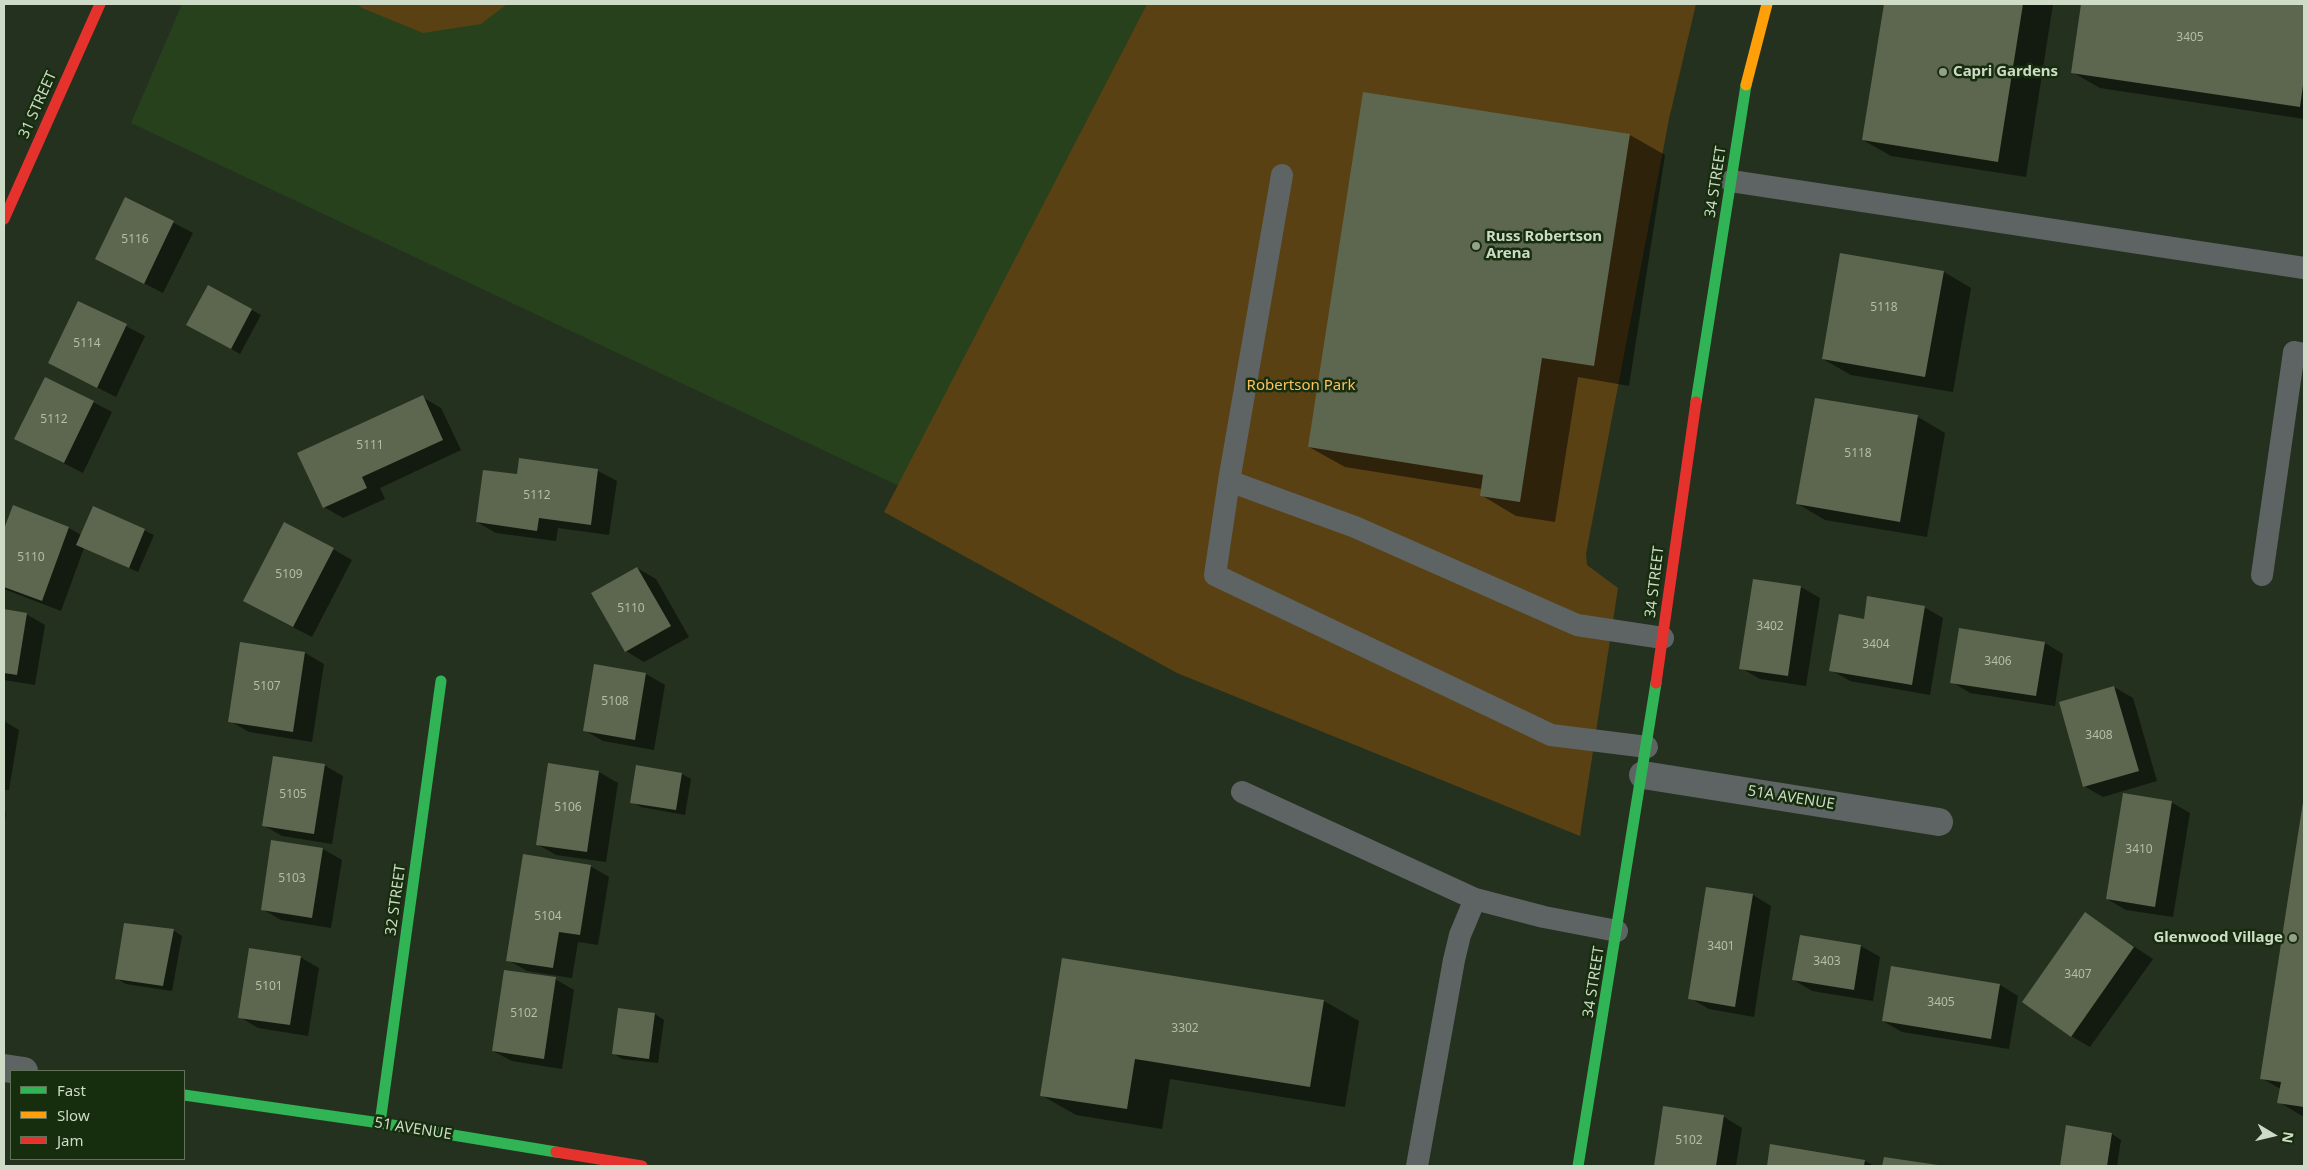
<!DOCTYPE html>
<html>
<head>
<meta charset="utf-8">
<style>
  body { margin:0 }
  #map { position:relative; width:2308px; height:1170px; overflow:hidden; background:#24311f; font-family:"Noto Sans",sans-serif }
  canvas { display:block }
  .frame { position:absolute; inset:0; border:5px solid #cddbc7; pointer-events:none }
  .legend { position:absolute; left:10px; top:1070px; width:175px; height:90px; box-sizing:border-box; background:#172e0e; border:1px solid #607358; margin:0; padding:6px 9px; list-style:none; font-size:15px; color:#cddbc7 }
  .legend li { display:flex; align-items:center; gap:10px; height:25px }
  .legend b { width:25px; border:1px solid #607358 }
  .north { position:absolute; left:2248px; top:1110px; width:50px; height:50px; -webkit-text-stroke:4px #172e0e; paint-order:stroke; rotate:99deg; font-size:14px; font-weight:700; line-height:20px; text-align:center; color:#cddbc7 }
  .north::after { content:''; display:block; margin:auto; width:18px; height:22px; background:#cddbc7; clip-path:polygon(50% 0,100% 100%,50% 72%,0 100%) }
</style>
</head>
<body>
<div id="map">
<canvas width="2308" height="1170"></canvas>
<div class="frame"></div>
<ul class="legend">
<li><b style="height:6px;background:#30b455"></b>Fast</li>
<li><b style="height:6px;background:#ff9f0a"></b>Slow</li>
<li><b style="height:6px;background:#e5322d"></b>Jam</li>
</ul>
<div class="north">N</div>
</div>
<script>
const c = document.querySelector('canvas').getContext('2d');
c.lineJoin = 'round';
function fill(path, color) { c.fillStyle = color; c.fill(path, 'evenodd'); }
function stroke(path, color, width, dash) { c.strokeStyle = color; c.lineWidth = width; c.lineCap = dash ? 'butt' : 'round'; c.setLineDash(dash || []); c.stroke(path); }
function write(font, color, halo, rows, align = 'center') {
  c.font = font + ' "Noto Sans",sans-serif'; c.lineWidth = 5; c.setLineDash([]); c.textBaseline = 'middle'; c.strokeStyle = halo; c.fillStyle = color; for (const [text, x, y, turn = 0] of rows) {
    c.save(); c.translate(x, y); c.rotate((+turn || 0) * Math.PI / 180); c.textAlign = isNaN(turn) ? turn : align; if (halo) c.strokeText(text, 0, 0); c.fillText(text, 0, 0); c.restore();
  }
}
fill(new Path2D(`
  M182 4H1147L899 486 131 123Z`), '#27411c');
fill(new Path2D(`
  M357 4H507L481 24 423 33 362 8Z
  M1147 4H1696L1669 119 1586 554 1587 565 1618 588 1580 836 1177 673 884 512Z`), '#594114');
fill(new Path2D(`
  M1885 4H2053L2026 177 1891 156 1863 140Z
  M2082 4H2304V119L2100 88 2072 72Z
  M1630 135 1665 155 1629 386 1578 377 1555 522 1516 516 1481 495 1482 489 1345 467 1309 447Z
  M126 198 193 233 163 293 97 259Z
  M1944 272 1971 288 1953 392 1851 375 1823 359Z
  M79 302 145 336 116 397 49 363Z
  M252 310 261 315 240 354 188 325Z
  M422 397 441 408 461 450 380 488 385 499 343 518 324 507Z
  M93 402 112 412 83 473 16 439Z
  M1918 417 1945 433 1927 537 1825 520 1798 504Z
  M598 471 617 481 609 535 558 528 556 541 496 533 477 522 519 476Z
  M13 507 69 528 81 535 94 507 154 535 138 572 84 548 61 611 4 589V532Z
  M333 549 352 560 312 637 264 612Z
  M637 568 656 579 689 637 644 662 626 651Z
  M1801 587 1820 598 1806 686 1760 679 1741 668Z
  M1924 607 1943 618 1930 695 1850 681 1831 670 1865 620Z
  M4 611 26 614 45 625 35 685 4 680Z
  M241 643 305 653 324 664 312 742 249 732 230 721Z
  M2045 643 2063 654 2055 706 1970 693 1952 682Z
  M595 666 646 674 665 685 654 750 603 741 584 730Z
  M2114 687 2133 698 2157 781 2103 797 2084 786Z
  M4 721 19 730 9 790H4Z
  M324 765 343 776 332 844 282 836 263 825Z
  M599 772 618 783 606 862 556 855 537 844Z
  M682 774 691 779 685 815 641 807 632 802Z
  M2171 802 2190 813 2173 917 2126 910 2107 899Z
  M2304 803V1117L2279 1102 2281 1089 2261 1078Z
  M4 812 6 813 4 827Z
  M323 849 342 860 331 928 281 920 262 909Z
  M590 866 609 877 598 945 578 942 572 978 527 971 508 960Z
  M1753 895 1771 906 1754 1017 1709 1009 1690 998Z
  M2085 914 2153 959 2090 1047 2071 1036Z
  M173 930 182 936 172 991 126 984 116 978Z
  M1861 946 1880 957 1873 1001 1812 991 1794 980Z
  M300 957 319 968 308 1036 258 1028 240 1017Z
  M1063 959 1324 1001 1359 1021 1345 1107 1170 1079 1162 1129 1076 1115 1041 1095Z
  M555 979 574 990 562 1069 512 1061 493 1051Z
  M2000 985 2018 996 2009 1049 1902 1032 1883 1021Z
  M655 1014 664 1020 658 1063 622 1059 613 1053Z
  M1664 1107 1724 1117 1742 1128 1736 1166H1656Z
  M2067 1127 2112 1134 2121 1140 2117 1166H2061Z
  M1771 1146 1865 1161 1874 1166H1768Z
  M1885 1158 1937 1166H1883Z`), '#0007');
fill(new Path2D(`
  M1884 4H2023L1998 162 1862 140Z
  M2081 4H2304V78L2300 107 2071 73Z
  M1363 92 1630 134 1594 366 1542 358 1520 502 1480 496 1483 475 1308 447Z
  M125 197 174 221 144 284 95 259Z
  M1840 253 1944 271 1925 377 1822 359Z
  M208 285 252 309 231 349 186 325Z
  M78 301 127 324 97 388 48 363Z
  M45 377 94 401 64 463 14 439Z
  M423 395 443 440 362 477 367 488 323 508 297 453Z
  M1815 398 1918 415 1900 522 1796 504Z
  M519 458 598 469 591 525 539 518 537 531 476 522 483 470 517 474Z
  M13 505 69 527 42 601 4 587V529Z
  M93 506 145 529 129 568 76 545Z
  M284 522 334 548 293 627 243 601Z
  M637 567 671 626 625 652 591 593Z
  M1753 579 1801 586 1788 676 1739 669Z
  M1867 596 1925 606 1912 685 1829 671 1839 614 1864 619Z
  M4 609 27 613 17 675 4 673Z
  M1959 628 2045 642 2036 696 1950 683Z
  M240 642 305 652 293 732 228 722Z
  M594 664 646 673 635 740 583 731Z
  M2114 686 2139 771 2083 787 2059 702Z
  M273 756 325 764 314 834 262 826Z
  M548 763 599 771 587 852 536 845Z
  M636 765 682 773 676 810 630 803Z
  M2123 793 2172 801 2155 907 2106 899Z
  M2303 802H2304V1107L2277 1103 2281 1082 2260 1079Z
  M271 840 323 848 312 918 261 910Z
  M523 854 591 865 580 935 559 932 553 968 506 961Z
  M1706 887 1753 894 1735 1007 1688 999Z
  M2085 912 2134 947 2071 1037 2022 1002Z
  M124 923 174 929 163 986 115 979Z
  M1800 935 1861 945 1854 990 1792 980Z
  M249 948 301 956 290 1025 238 1018Z
  M1062 958 1324 1000 1310 1087 1135 1059 1127 1109 1040 1096Z
  M1891 966 2000 984 1991 1039 1882 1021Z
  M504 970 556 977 544 1059 492 1051Z
  M618 1008 655 1013 649 1059 612 1054Z
  M1663 1106 1724 1115 1716 1166H1654Z
  M2066 1125 2112 1133 2107 1166H2060Z
  M1770 1144 1865 1160 1864 1166H1767Z
  M1884 1157 1938 1165V1166H1882Z`), '#5d664e');
stroke(new Path2D(`
  M1731 181 2304 268
  M1229 481 1282 175
  M2262 575 2294 352 2304 354
  M1647 747 1551 735 1215 575 1229 481 1355 527 1577 625 1663 638
  M1242 792 1475 899
  M1417 1166 1454 960 1460 935 1475 899 1544 917 1617 931`), '#5e6463', 22);
stroke(new Path2D(`
  M1643 775 1939 822
  M4 1068 24 1071`), '#5e6463', 28);
stroke(new Path2D(`
  M1696 402 1746 85
  M184 1095 380 1123 556 1152
  M380 1123 441 681
  M1578 1166 1656 683`), '#30b455', 11);
stroke(new Path2D(`
  M1746 85 1767 4`), '#ff9f0a', 11);
stroke(new Path2D(`
  M4 219 100 4
  M1656 683 1696 402
  M556 1152 642 1166`), '#e5322d', 11);
for (const [x, y, r, color] of [
  [1943,72,5,"#92a08c"],
  [1476,246,5,"#92a08c"],
  [2293,938,5,"#92a08c"]
]) { const dot = new Path2D(); dot.arc(x, y, r, 0, 2 * Math.PI); c.fillStyle = color; c.fill(dot); stroke(dot, '#172e0e', 2); }
write('12px', '#b1bea9', null, [
  ["3405",2190,38],
  ["5116",135,240],
  ["5118",1884,308],
  ["5114",87,344],
  ["5112",54,420],
  ["5111",370,446],
  ["5118",1858,454],
  ["5112",537,496],
  ["5110",31,558],
  ["5109",289,575],
  ["5110",631,609],
  ["3402",1770,627],
  ["3404",1876,645],
  ["3406",1998,662],
  ["5107",267,687],
  ["5108",615,702],
  ["3408",2099,736],
  ["5105",293,795],
  ["5106",568,808],
  ["3410",2139,850],
  ["5103",292,879],
  ["5104",548,917],
  ["3401",1721,947],
  ["3403",1827,962],
  ["3407",2078,975],
  ["5101",269,987],
  ["3405",1941,1003],
  ["5102",524,1014],
  ["3302",1185,1029],
  ["5102",1689,1141]
]);
write('bold 15px', '#cddbc7', '#172e0e', [
  ["Capri Gardens",1953,72],
  ["Russ Robertson",1486,237],
  ["Arena",1486,254],
  ["Glenwood Village",2283,938,"right"]
], 'left');
write('15px', '#cddbc7', '#172e0e', [
  ["31 STREET",38,105,-66],
  ["34 STREET",1716,182,-81],
  ["34 STREET",1655,582,-83],
  ["51A AVENUE",1791,798,9],
  ["32 STREET",396,900,-82],
  ["34 STREET",1594,982,-81],
  ["51 AVENUE",413,1129,9]
]);
write('15px', '#fec15e', '#172e0e', [
  ["Robertson Park",1301,386]
]);
</script>
</body>
</html>
